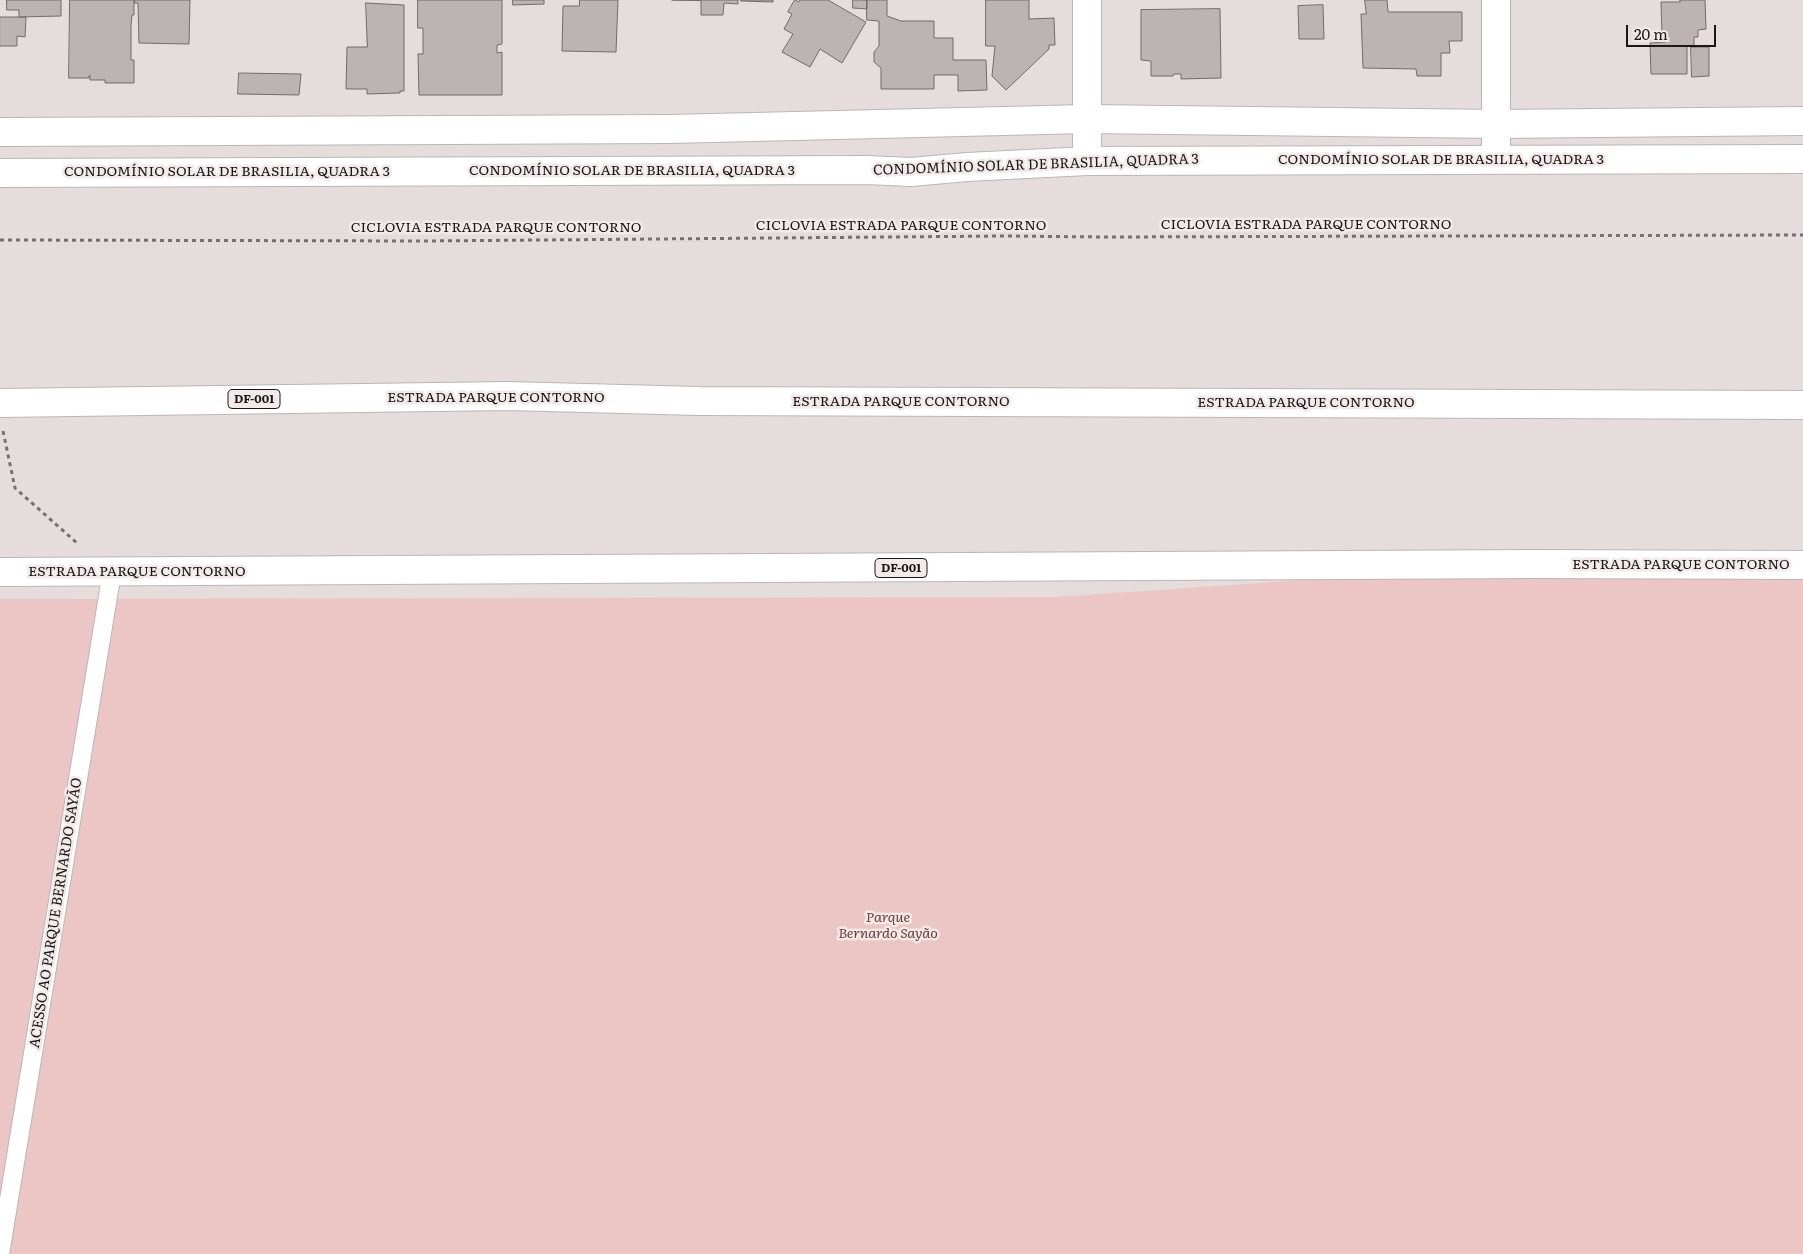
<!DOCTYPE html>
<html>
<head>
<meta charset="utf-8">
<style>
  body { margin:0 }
  #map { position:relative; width:1803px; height:1254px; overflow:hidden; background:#e4dddc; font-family:Literata,serif }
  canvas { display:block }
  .scale { position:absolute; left:1626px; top:25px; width:90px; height:22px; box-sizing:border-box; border:2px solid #1a1717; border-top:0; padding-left:6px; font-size:15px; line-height:18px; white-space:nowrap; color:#1a1717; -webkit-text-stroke:4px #f2eae9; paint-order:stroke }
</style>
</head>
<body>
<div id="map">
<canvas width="1803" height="1254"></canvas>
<div class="scale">20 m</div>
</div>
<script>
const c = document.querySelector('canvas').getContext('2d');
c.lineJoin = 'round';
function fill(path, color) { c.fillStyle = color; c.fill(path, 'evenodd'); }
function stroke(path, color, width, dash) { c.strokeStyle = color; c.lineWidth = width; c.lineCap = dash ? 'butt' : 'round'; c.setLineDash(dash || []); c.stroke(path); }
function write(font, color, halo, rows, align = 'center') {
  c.font = font + ' Literata,serif'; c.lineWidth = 5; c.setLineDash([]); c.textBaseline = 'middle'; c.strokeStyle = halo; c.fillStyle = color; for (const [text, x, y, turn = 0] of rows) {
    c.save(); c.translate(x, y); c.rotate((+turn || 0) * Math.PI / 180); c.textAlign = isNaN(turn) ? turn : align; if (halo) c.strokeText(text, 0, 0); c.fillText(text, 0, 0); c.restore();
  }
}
fill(new Path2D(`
  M1533 564 1803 567V1254H0V599L1057 597Z`), '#ecc6c4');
const building = new Path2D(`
  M7 0H61V16L19 17V10H7Z
  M70 0H134V15H132L131 26V60H134V83H105V80H90V75L89 76V78H69Z
  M135 0H190L189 44 139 43 138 3H135Z
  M418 0H502V44L497 45V53L502 52V95H419L418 54H423V28H418Z
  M513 0H544V4L513 5Z
  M580 0H618L616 52 562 51 563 6H579Z
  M672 0H738V4L724 3 723 15H701V1Z
  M741 0H773V2L741 1Z
  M795 0 799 2 800 0H828L866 22 842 63 820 49 810 67 782 52 793 34 784 29 792 14 788 12Z
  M853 0H867V9L853 8Z
  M867 0H887V16L901 21H934V38H953V60H986L987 90 958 91V75H934V89H881V68L874 62V52L879 46V21L867 20Z
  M986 0H1029V19L1054 18 1055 45H1049V49L1006 90 992 76 995 46H986Z
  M1365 0H1387L1388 12H1462V41H1449L1450 53H1441V76H1417L1416 69 1363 68 1361 14H1366Z
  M1680 0H1705L1706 29 1698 30V37H1694V46H1687V74H1651L1650 43 1666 42V35H1662L1661 2H1680Z
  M366 3 404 5V91H400V93L367 94V89H346L347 47H367Z
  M1323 5 1324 39H1299L1298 6Z
  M1220 9 1221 78 1181 79V74H1174L1173 76H1151V61L1141 60V10Z
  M0 17H26L25 37 17 36V46H0Z
  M1691 47H1709V76L1692 77Z
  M239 73 301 74 299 95 238 94Z`);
fill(building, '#bbb4b3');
stroke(building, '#726b6a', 1);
const service = new Path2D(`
  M0 1254 112 572`);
const minor = new Path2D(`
  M1496 0V159
  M1087 161V0`);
const tertiary = new Path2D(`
  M0 132 670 129 1087 119 1497 124 1803 121
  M0 173 867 170 911 172 967 167 1087 161 1803 159`);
const primary = new Path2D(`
  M0 403 508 396 699 401 1803 405
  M0 572 1533 564 1803 565`);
stroke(service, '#bdb5b5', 20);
stroke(minor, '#bdb5b5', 30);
stroke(tertiary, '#bdb5b5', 30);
stroke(primary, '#bdb5b5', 30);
stroke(new Path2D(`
  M0 240 425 241 1004 236 1105 237 1803 235
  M3 431 15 488 77 543`), '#767170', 3, [4, 4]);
stroke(service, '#fff', 18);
stroke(minor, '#fff', 28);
stroke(tertiary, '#fff', 28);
stroke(primary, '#fff', 28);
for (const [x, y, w] of [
  [254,399,52],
  [901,568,52]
]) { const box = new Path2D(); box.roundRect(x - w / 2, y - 9.5, w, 19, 4); c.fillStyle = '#f2eae9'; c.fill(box); stroke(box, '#1a1717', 1); }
write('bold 12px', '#1a1717', null, [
  ["DF-001",254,399],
  ["DF-001",901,568]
]);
write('14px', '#1a1717', '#f2eae9', [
  ["CONDOMÍNIO SOLAR DE BRASILIA, QUADRA 3",1441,160],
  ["CONDOMÍNIO SOLAR DE BRASILIA, QUADRA 3",1036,165,-2],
  ["CONDOMÍNIO SOLAR DE BRASILIA, QUADRA 3",632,171],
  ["CONDOMÍNIO SOLAR DE BRASILIA, QUADRA 3",227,172],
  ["CICLOVIA ESTRADA PARQUE CONTORNO",1306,225],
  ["CICLOVIA ESTRADA PARQUE CONTORNO",901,226],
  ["CICLOVIA ESTRADA PARQUE CONTORNO",496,228],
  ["ESTRADA PARQUE CONTORNO",496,398],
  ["ESTRADA PARQUE CONTORNO",901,402],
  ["ESTRADA PARQUE CONTORNO",1306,403],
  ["ESTRADA PARQUE CONTORNO",1681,565],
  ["ESTRADA PARQUE CONTORNO",137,572],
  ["ACESSO AO PARQUE BERNARDO SAYÃO",56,913,-81]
]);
write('italic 14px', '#6e3a3a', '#f2eae9', [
  ["Parque",888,918],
  ["Bernardo Sayão",888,934]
]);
</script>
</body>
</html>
